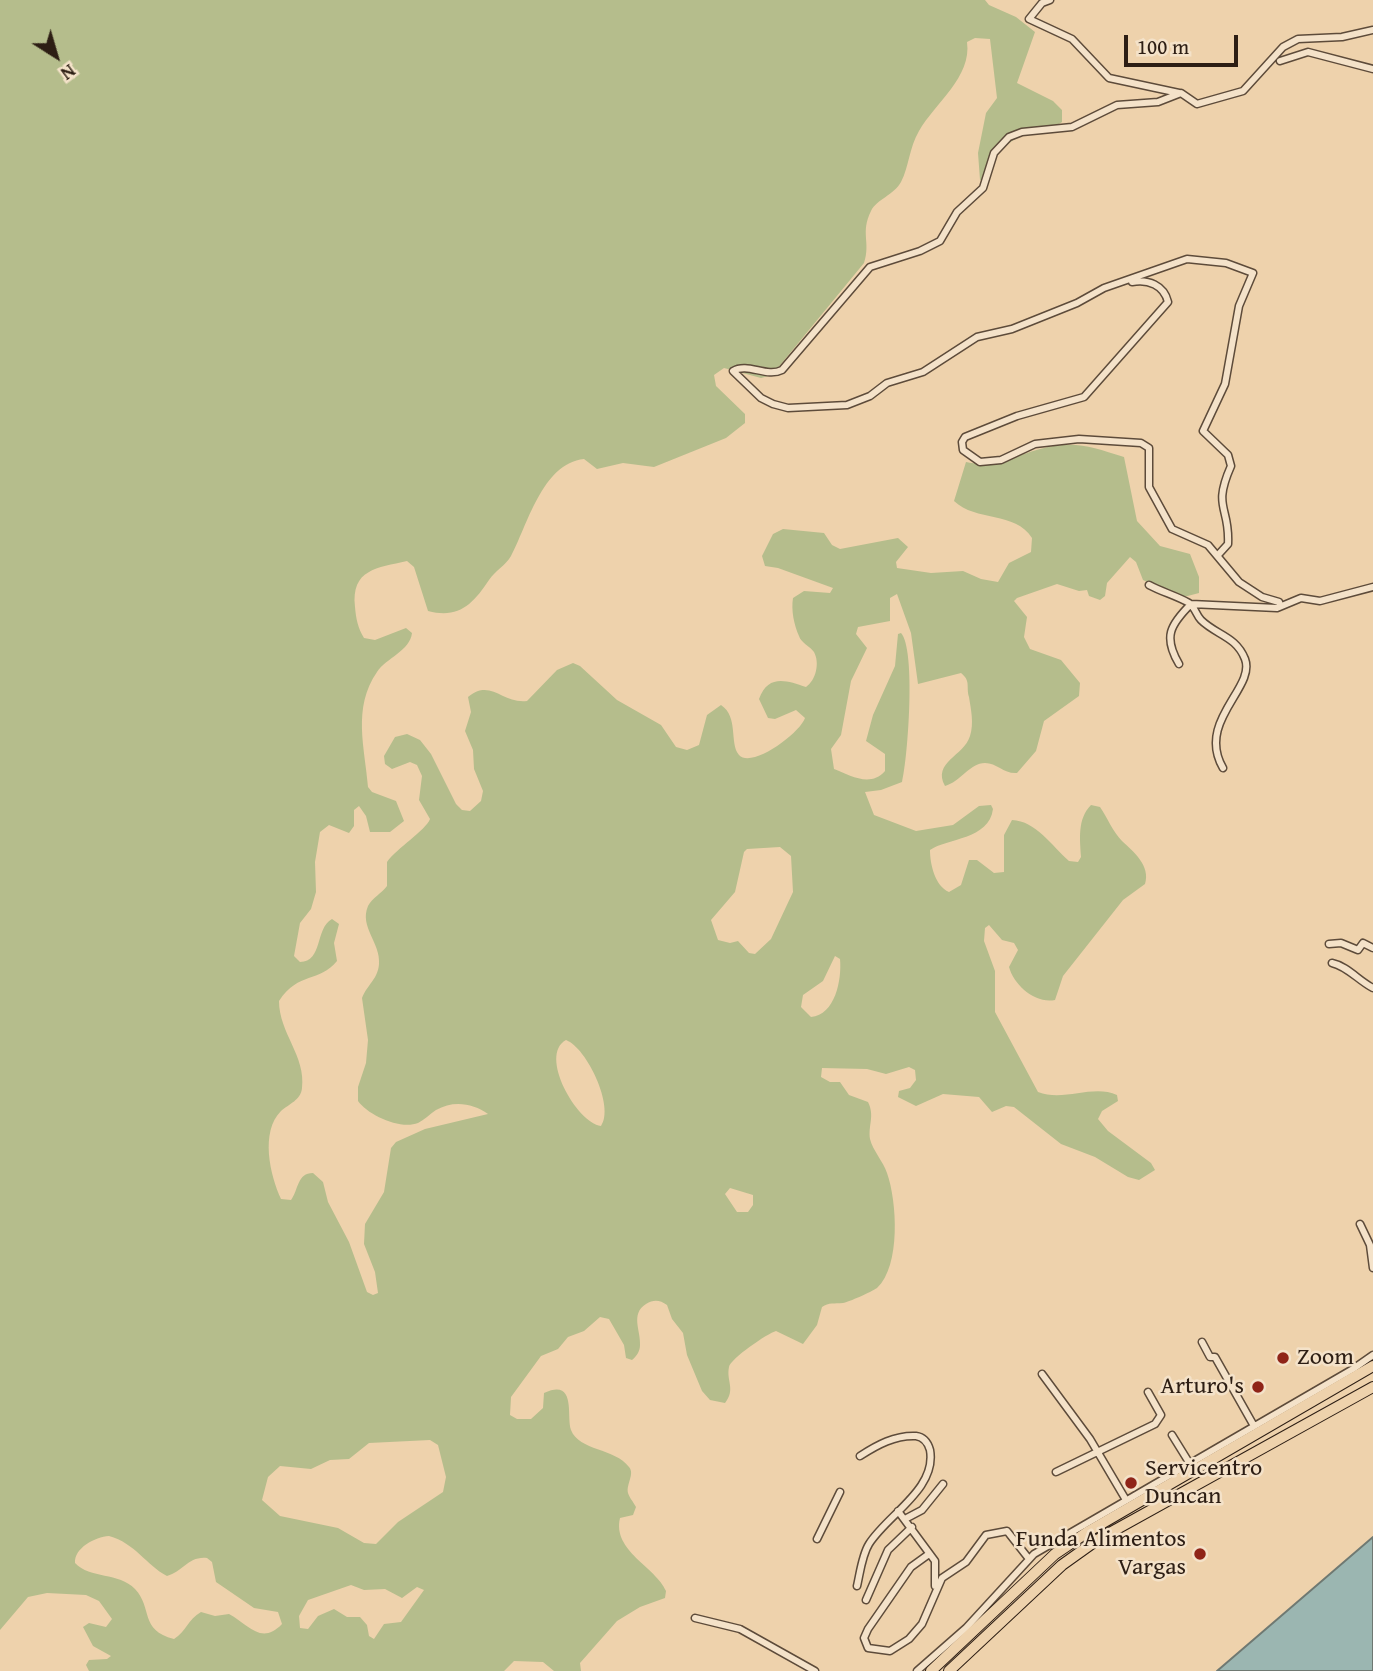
<!DOCTYPE html>
<html>
<head>
<meta charset="utf-8">
<style>
  body { margin:0 }
  #map { position:relative; width:1373px; height:1671px; overflow:hidden; background:#eed2ac; font-family:"Gentium Book Plus",serif }
  canvas { display:block }
  .north { position:absolute; left:21px; top:21px; width:70px; height:70px; -webkit-text-stroke:5px #f4e2c9; paint-order:stroke; rotate:143deg; font-size:19px; font-weight:700; line-height:28px; text-align:center; color:#2d1e14 }
  .north::after { content:''; display:block; margin:auto; width:24px; height:32px; background:#2d1e14; clip-path:polygon(50% 0,100% 100%,50% 72%,0 100%) }
  .scale { position:absolute; left:1124px; top:35px; width:114px; height:32px; box-sizing:border-box; border:4px solid #2d1e14; border-top:0; padding-left:9px; font-size:21px; line-height:24px; white-space:nowrap; color:#2d1e14; -webkit-text-stroke:5px #f4e2c9; paint-order:stroke }
</style>
</head>
<body>
<div id="map">
<canvas width="1373" height="1671"></canvas>
<div class="north">N</div>
<div class="scale">100 m</div>
</div>
<script>
const c = document.querySelector('canvas').getContext('2d');
c.lineJoin = 'round';
function fill(path, color) { c.fillStyle = color; c.fill(path, 'evenodd'); }
function stroke(path, color, width, dash) { c.strokeStyle = color; c.lineWidth = width; c.lineCap = dash ? 'butt' : 'round'; c.setLineDash(dash || []); c.stroke(path); }
function write(font, color, halo, rows, align = 'center') {
  c.font = font + ' "Gentium Book Plus",serif'; c.lineWidth = 5; c.setLineDash([]); c.textBaseline = 'middle'; c.strokeStyle = halo; c.fillStyle = color; for (const [text, x, y, turn = 0] of rows) {
    c.save(); c.translate(x, y); c.rotate((+turn || 0) * Math.PI / 180); c.textAlign = isNaN(turn) ? turn : align; if (halo) c.strokeText(text, 0, 0); c.fillText(text, 0, 0); c.restore();
  }
}
fill(new Path2D(`
  M0 0H985L989 5 1016 17 1035 32 1017 83 1053 101 1062 110V122C1054 128 1046 129 1036 132 1006 138 997 153 984 180H980L978 153 986 113 997 98 990 39 975 38 967 42C972 77 935 103 919 131 909 148 909 167 901 182 894 195 877 199 871 211 860 233 871 242 864 263L772 375 761 378 724 368 714 375 716 386 745 414V423L726 438 654 467 623 463 597 469 584 459C542 463 527 527 511 556 506 565 495 571 489 580 473 604 459 619 428 611L414 567 407 561C377 568 351 569 355 607 356 619 358 628 364 638L375 640 406 628 412 633C410 651 386 658 377 672 352 708 365 748 368 787L372 792 396 801 404 821 390 832H370L366 816 359 806 354 810V826L349 833 329 825 320 832 315 862 316 892 311 909 300 923 294 956 300 962C323 962 315 928 332 919L339 924 334 943 337 961C319 983 299 971 279 1001 279 1033 306 1056 302 1088 301 1100 289 1104 281 1111 260 1132 270 1175 281 1199L291 1200C299 1189 297 1173 313 1173L323 1182 328 1202 349 1242 367 1292 373 1295 378 1293 375 1272 364 1244 365 1224 384 1192 391 1148 396 1142 425 1129 488 1114C473 1103 453 1100 436 1110 430 1114 424 1120 418 1123 400 1130 368 1115 358 1101V1087L366 1063 368 1040 362 998C367 985 378 979 379 964 381 943 359 927 368 906 372 898 382 893 387 886V862C397 848 426 830 430 819L419 800 422 776 417 765 410 762 392 769 385 764 384 756 395 737 407 734 420 740 431 754 456 804 462 810 470 811 481 801 483 791 474 769 473 750 465 731 471 712 468 697C491 678 502 704 527 701L557 670 573 663 580 666 617 700 661 725 676 747 687 750 699 745 707 715 721 705C739 717 729 743 739 755 752 769 800 733 805 718L796 710 775 719 768 718 759 699C768 674 786 680 806 687 816 680 820 663 814 652 810 646 801 643 799 636 794 625 791 610 793 598L804 591 830 593 833 588 778 568 765 566 762 556 773 534 783 529 824 533 832 545 840 549 898 538 908 547 896 562 897 568 931 573 963 571 981 579 998 582 1009 563 1031 552 1032 538C1015 511 976 522 954 501L966 462C993 468 1014 456 1040 449 1075 440 1091 447 1124 457L1137 521 1160 546 1190 554 1199 577V593L1180 598 1143 580 1136 562 1130 557 1107 583 1105 596 1100 600 1089 596 1087 590 1079 591 1057 584 1017 598 1014 601 1027 617 1024 637 1030 649 1061 660 1080 683 1079 696 1044 721 1036 751 1017 773C1004 774 997 763 985 763 970 763 960 782 945 786 932 762 964 756 970 736 974 723 971 710 969 697 966 686 971 681 961 673L918 684 911 633 897 594 890 598V621L858 627 856 634 867 648 851 681 841 735 831 749 834 769C850 775 870 788 885 771V754L866 741 873 715 895 666 898 634 901 633C916 649 908 758 902 782L881 790 865 792 874 815 916 831 953 825 979 806 991 805 993 809C989 840 947 838 930 850 930 864 935 886 949 892L961 885 969 860H977L994 873 1004 872V835L1012 820C1036 821 1052 846 1069 861L1078 862 1081 857C1080 840 1077 819 1091 805L1100 807C1107 817 1113 832 1122 841 1133 851 1151 866 1145 884L1123 900 1063 976 1055 1000C1035 1004 1014 985 1009 967L1018 950 1014 943 1002 940 989 925 985 928 984 941 995 971V1012L1038 1092C1064 1102 1093 1084 1117 1095L1118 1101 1102 1111 1098 1119 1108 1131 1151 1163 1155 1170 1139 1180 1128 1177 1095 1157 1061 1144 1014 1107 1006 1106 992 1112 979 1097 943 1094 916 1106 898 1097 899 1091 910 1088 916 1080 915 1070 909 1067 886 1074 867 1069 822 1068 821 1077 830 1082H840L849 1095 868 1102C875 1116 868 1125 870 1139 873 1151 883 1161 887 1173 897 1201 901 1266 877 1288 871 1292 849 1302 843 1303 834 1304 829 1302 822 1307L817 1325 803 1344 776 1331C768 1333 730 1359 729 1367 726 1381 736 1389 725 1403L710 1400 702 1391 687 1355 683 1333 672 1319 667 1305C660 1300 654 1299 646 1304 630 1314 641 1331 640 1345 640 1351 637 1356 632 1360L626 1358 624 1345 609 1319 600 1317 584 1331 568 1337 558 1349 541 1356 511 1397 510 1415 517 1419H531L543 1408 544 1393C577 1378 566 1416 571 1430 579 1451 615 1448 629 1467 635 1474 626 1484 628 1493 629 1497 634 1503 636 1507L633 1515 620 1518C612 1551 656 1567 666 1591L665 1598 640 1607 617 1621 580 1663 581 1671H554L543 1662 514 1661 504 1671H89L86 1665 89 1660 107 1659 111 1656 93 1646 83 1627 89 1623 106 1627 112 1619 99 1601 86 1595 47 1593 28 1597 0 1630ZM780 847 791 856 793 892 771 939 755 954 749 953 738 941 730 943 718 940 711 920 735 892 744 852 747 849ZM835 956 840 959C842 980 835 1015 811 1017L801 1007 803 995 823 981ZM566 1040C587 1048 615 1107 601 1126 577 1123 538 1055 566 1040ZM730 1188 753 1195V1205L748 1212H737L725 1194ZM430 1440 438 1445 446 1477 443 1492 398 1522 376 1544 364 1543 338 1528 280 1516 262 1500 268 1477 280 1466 311 1469 330 1460 349 1459 369 1443ZM109 1536C135 1543 146 1565 167 1576 183 1572 188 1556 207 1558L212 1562 216 1582 254 1608 278 1612 282 1624C261 1646 248 1624 229 1614L215 1616 201 1612C188 1619 186 1632 174 1639 139 1630 153 1608 135 1589 119 1572 90 1579 75 1563 74 1548 95 1537 109 1536ZM351 1585 364 1590 385 1589 402 1598 417 1587 424 1590 401 1622 384 1624 374 1639 369 1636 367 1625 360 1617H347L334 1609 318 1616 308 1629 300 1628 299 1616 308 1600Z`), '#b5bd8c');
const water = new Path2D(`
  M1373 1537V1671H1217Z`);
fill(water, '#9bb6b1');
stroke(water, '#6f7972', 2);
const street = new Path2D(`
  M1050 0 1042 3 1029 19 1072 39 1109 78 1179 93
  M1280 61 1308 52 1373 69
  M1132 282C1148 279 1164 285 1168 302L1084 397 1017 416 965 437 962 442 963 450 980 462 1001 460 1035 444 1079 439 1141 443 1149 448V487L1172 529 1208 545 1239 582 1262 597 1279 602 1280 605
  M1218 555 1228 544C1230 506 1212 509 1231 466L1228 455 1203 431 1225 384 1239 306 1253 273 1226 263 1187 259 1104 288 1077 303 1012 329 977 337 923 372 887 383 870 396 847 405 788 408 773 404 761 398 733 371C748 362 766 378 782 370L870 267 920 251 940 241 957 212 983 188 994 153 1009 137 1022 132 1072 127 1117 105 1158 102 1181 93 1197 104 1243 91 1283 47 1298 39 1342 37 1373 30
  M1149 585C1162 592 1177 596 1189 603 1195 607 1196 615 1201 620 1216 635 1236 636 1245 659 1256 688 1196 721 1223 768
  M1179 664C1163 637 1170 625 1191 604L1277 608 1301 598 1320 601 1373 587
  M1329 944 1341 943 1358 950 1363 943 1373 948
  M1332 963C1347 966 1359 981 1373 988
  M1360 1224 1370 1245 1373 1268
  M1202 1342 1210 1357H1215L1254 1426
  M1042 1374 1090 1439 1126 1500
  M1172 1435 1190 1464
  M1056 1472 1155 1424 1161 1415 1148 1392
  M898 1511 935 1561V1586
  M905 1519 922 1510 943 1484
  M817 1539 840 1492
  M929 1554 911 1567 868 1629 864 1638 868 1648 890 1651 909 1639 922 1624 942 1578 966 1562 986 1535 1007 1531 1029 1559
  M857 1586C860 1573 862 1555 869 1544 887 1515 937 1489 930 1450 928 1443 924 1437 916 1436 895 1435 877 1445 860 1456
  M866 1600 888 1550 912 1527
  M695 1618 740 1629 815 1671
  M917 1671 966 1628 1034 1554 1353 1369 1373 1355`);
const primary = new Path2D(`
  M931 1671 1055 1554 1089 1531 1373 1366
  M949 1671 1062 1565 1097 1540 1373 1387`);
stroke(street, '#5d4b3a', 9);
stroke(primary, '#2d1e14', 12);
stroke(street, '#f4e2c9', 6);
stroke(primary, '#eed2ac', 10);
for (const [x, y, r, color] of [
  [1283,1358,7,"#8f2418"],
  [1258,1387,7,"#8f2418"],
  [1131,1483,7,"#8f2418"],
  [1200,1554,7,"#8f2418"]
]) { const dot = new Path2D(); dot.arc(x, y, r, 0, 2 * Math.PI); c.fillStyle = color; c.fill(dot); stroke(dot, '#f4e2c9', 2.5); }
write('24px', '#2d1e14', '#f4e2c9', [
  ["Zoom",1297,1358],
  ["Arturo's",1244,1387,"right"],
  ["Servicentro",1145,1469],
  ["Duncan",1145,1497],
  ["Funda Alimentos",1186,1540,"right"],
  ["Vargas",1186,1568,"right"]
], 'left');
</script>
</body>
</html>
